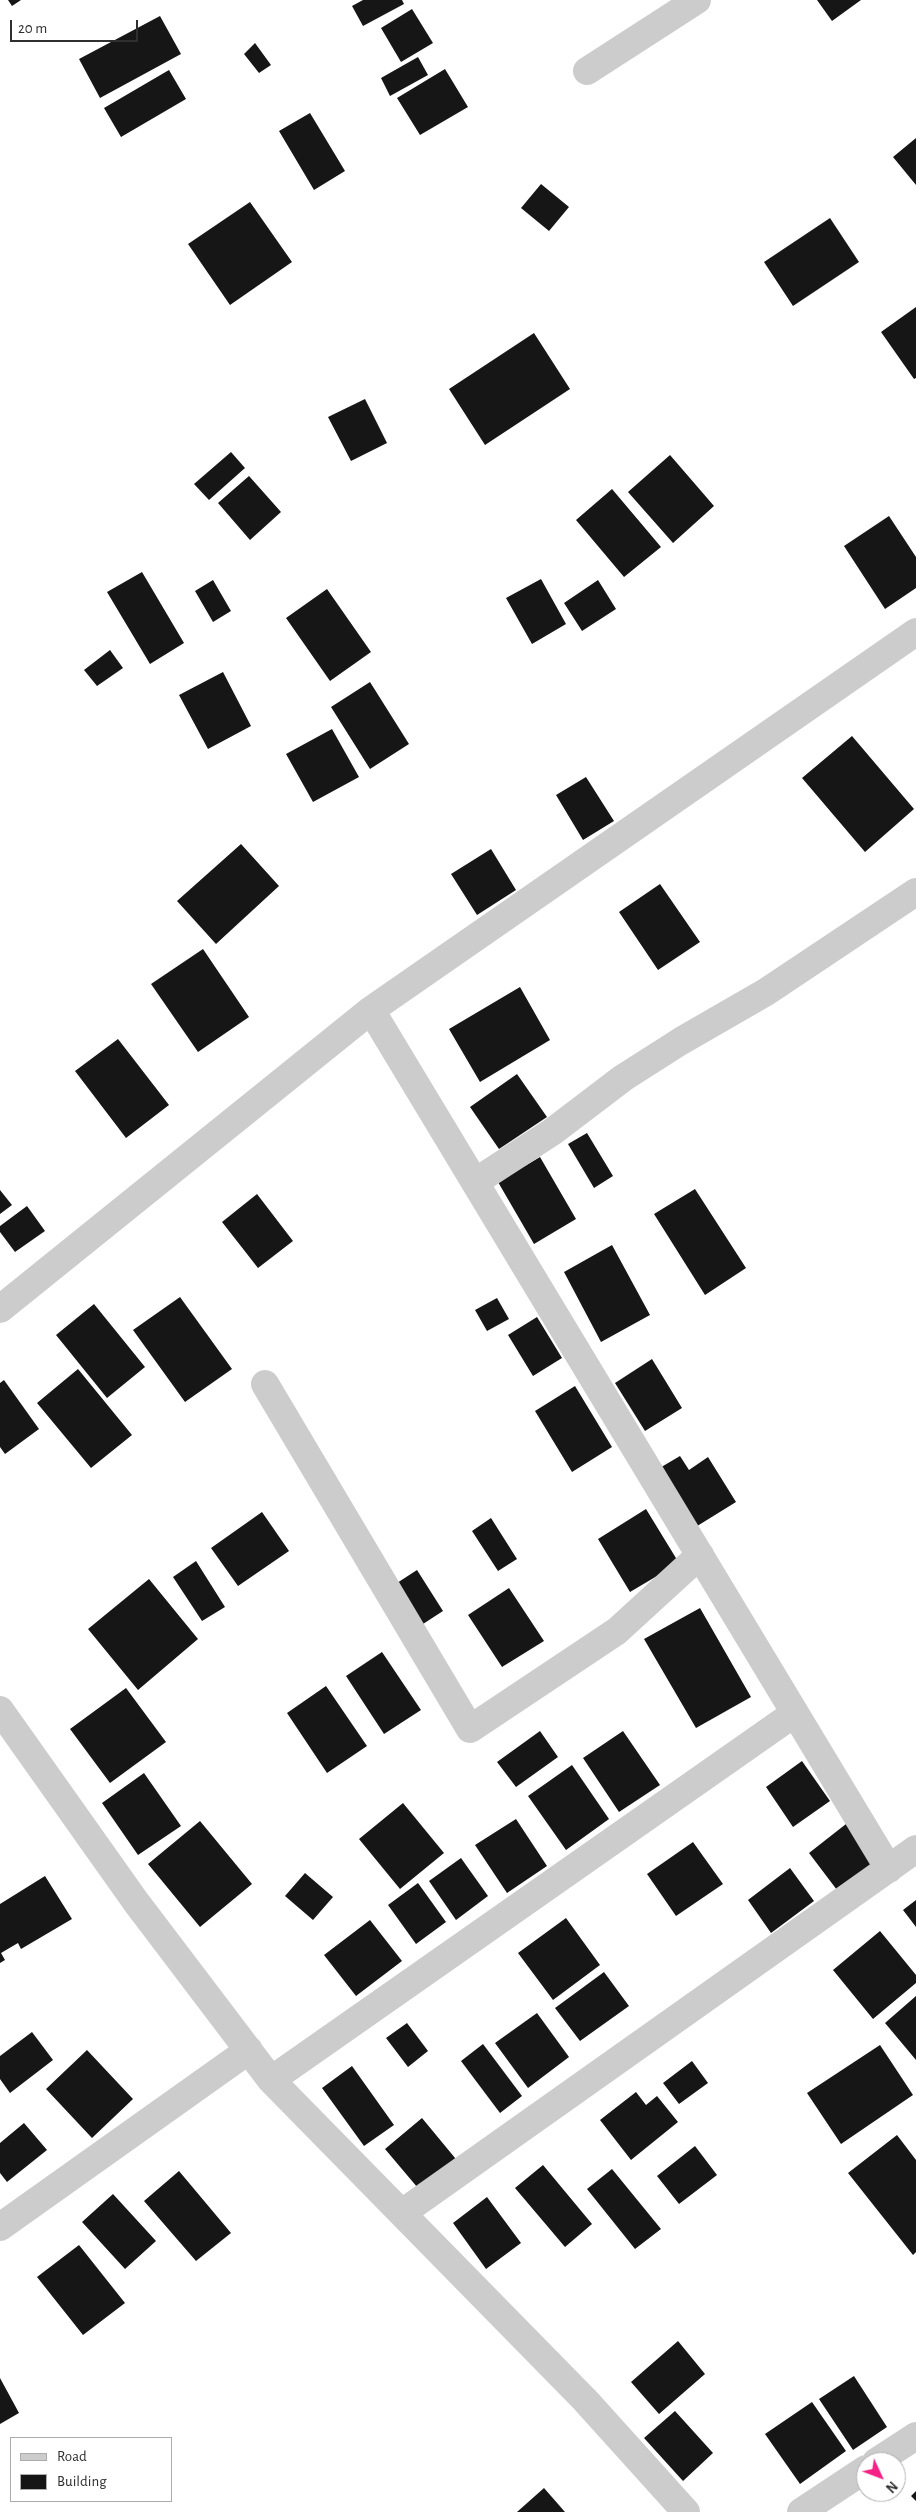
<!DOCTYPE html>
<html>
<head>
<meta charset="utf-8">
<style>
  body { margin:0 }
  #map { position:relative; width:916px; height:2512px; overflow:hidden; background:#fff; font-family:"Alegreya Sans",sans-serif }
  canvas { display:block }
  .legend { position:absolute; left:10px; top:2437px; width:162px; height:65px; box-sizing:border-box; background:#fff; border:1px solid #acacac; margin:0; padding:6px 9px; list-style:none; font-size:15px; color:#2f2f2f }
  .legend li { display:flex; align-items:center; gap:10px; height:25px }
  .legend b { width:25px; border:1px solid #acacac }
  .north { position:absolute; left:856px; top:2452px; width:50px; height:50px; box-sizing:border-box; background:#fff; border:1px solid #acacac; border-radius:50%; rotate:133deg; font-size:14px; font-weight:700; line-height:20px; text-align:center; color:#2f2f2f }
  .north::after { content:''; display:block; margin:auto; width:18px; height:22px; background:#f52185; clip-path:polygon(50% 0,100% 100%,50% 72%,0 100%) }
  .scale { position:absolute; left:10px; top:20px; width:128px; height:22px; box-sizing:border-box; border:2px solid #2f2f2f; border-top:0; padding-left:6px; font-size:15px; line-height:18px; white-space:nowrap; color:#2f2f2f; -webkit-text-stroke:4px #fff; paint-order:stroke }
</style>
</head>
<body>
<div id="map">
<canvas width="916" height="2512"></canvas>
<ul class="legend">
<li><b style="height:6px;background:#ccc"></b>Road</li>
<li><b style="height:14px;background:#161616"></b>Building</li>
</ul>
<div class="north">N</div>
<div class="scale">20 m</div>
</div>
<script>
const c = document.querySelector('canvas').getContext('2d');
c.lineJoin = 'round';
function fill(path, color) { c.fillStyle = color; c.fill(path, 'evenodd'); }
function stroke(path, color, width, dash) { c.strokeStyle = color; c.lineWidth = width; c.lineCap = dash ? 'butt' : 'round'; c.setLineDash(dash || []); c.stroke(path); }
fill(new Path2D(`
  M8 0H21L12 6Z
  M363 0H402L404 4 363 26 352 6Z
  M817 0H861L832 21Z
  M412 9 433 43 401 62 381 28Z
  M160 16 181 54 100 98 79 59Z
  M255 43 271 65 259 73 244 54Z
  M418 57 428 75 390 96 381 78Z
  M445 69 468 107 420 135 397 98Z
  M169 70 186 99 121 137 104 108Z
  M310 113 345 171 314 190 279 131Z
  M916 138V185L893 157Z
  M541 184 569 207 549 231 521 208Z
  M250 202 292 262 230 305 188 244Z
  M830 218 859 262 793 306 764 262Z
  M916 307V378L914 379 881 332Z
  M534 333 570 389 485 445 449 389Z
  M365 399 387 443 351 461 328 417Z
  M231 452 245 468 209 500 194 484Z
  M670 455 714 506 673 543 628 492Z
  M249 476 281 512 250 540 218 503Z
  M612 489 661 547 624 577 576 520Z
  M889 516 916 557V588L885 609 844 546Z
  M142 572 184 643 150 664 107 592Z
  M541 579 566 624 532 644 506 598Z
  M213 580 231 611 213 622 195 591Z
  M598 580 616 609 582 631 564 603Z
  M327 589 371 652 330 681 286 618Z
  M110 650 123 668 97 686 84 670Z
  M223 672 251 726 208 749 179 695Z
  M370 682 409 744 370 769 331 707Z
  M332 729 359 777 313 802 286 754Z
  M852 736 914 809 865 852 802 778Z
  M586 777 614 821 583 840 556 795Z
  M241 844 279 886 216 944 177 901Z
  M491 849 516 890 477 915 451 874Z
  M660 884 700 942 658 970 619 912Z
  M203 949 249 1017 198 1052 151 984Z
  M520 987 550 1040 480 1082 449 1029Z
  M118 1039 169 1105 126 1138 75 1071Z
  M517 1074 547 1117 499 1149 470 1107Z
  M587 1133 613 1176 594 1188 568 1144Z
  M540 1157 576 1219 534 1244 498 1182Z
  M695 1189 746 1268 705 1295 654 1214Z
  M0 1190 12 1205 0 1214Z
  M257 1194 293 1241 258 1268 222 1222Z
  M27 1206 45 1231 15 1252 0 1232V1226Z
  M612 1245 650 1315 601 1342 564 1272Z
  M180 1297 232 1369 185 1402 133 1330Z
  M497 1298 509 1319 487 1331 475 1310Z
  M94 1304 145 1367 107 1398 56 1335Z
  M537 1317 562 1358 533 1376 508 1335Z
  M652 1359 682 1408 645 1431 615 1383Z
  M78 1369 132 1435 91 1468 37 1403Z
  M4 1380 39 1429 5 1454 0 1447V1383Z
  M575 1386 612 1447 572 1472 535 1411Z
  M680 1456 689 1470 708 1457 736 1502 694 1528 658 1469Z
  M646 1509 679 1563 630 1592 598 1539Z
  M262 1512 289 1551 238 1586 211 1548Z
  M491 1518 517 1559 498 1571 472 1531Z
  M196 1561 225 1607 202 1621 173 1577Z
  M417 1570 443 1611 423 1624 397 1583Z
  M149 1579 198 1639 138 1690 88 1629Z
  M509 1588 544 1641 502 1667 468 1615Z
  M700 1608 751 1697 696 1728 644 1639Z
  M382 1652 421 1710 384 1734 346 1676Z
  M326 1686 367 1746 327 1773 287 1713Z
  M126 1688 166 1742 110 1783 70 1729Z
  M540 1731 558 1757 516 1787 497 1762Z
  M623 1731 660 1785 619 1812 583 1758Z
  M802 1761 830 1801 793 1827 766 1787Z
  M572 1765 609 1819 566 1850 528 1796Z
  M144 1773 181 1826 138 1855 102 1803Z
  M403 1803 444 1853 400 1889 359 1839Z
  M516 1819 547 1866 507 1893 475 1845Z
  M200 1821 252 1884 200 1927 148 1864Z
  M846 1824 875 1861 837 1890 809 1853Z
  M693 1842 723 1884 676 1916 647 1874Z
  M461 1858 488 1896 456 1920 429 1881Z
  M790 1868 814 1901 771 1933 748 1900Z
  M305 1873 333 1897 313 1920 285 1896Z
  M45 1876 72 1919 21 1949 18 1943 1 1953 5 1960 0 1963V1904Z
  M418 1883 446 1922 416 1944 388 1905Z
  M916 1900V1927L903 1910Z
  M566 1918 600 1965 553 2000 518 1953Z
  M370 1920 402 1961 356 1996 324 1955Z
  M880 1931 916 1975V1983L873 2019 833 1970Z
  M604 1972 629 2006 580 2041 555 2008Z
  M916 1996V2060L885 2023Z
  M537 2013 569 2057 528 2088 495 2043Z
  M407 2023 428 2051 408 2067 386 2038Z
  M32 2032 53 2060 10 2093 0 2079V2056Z
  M483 2044 522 2096 500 2113 461 2061Z
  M880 2045 913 2095 841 2144 807 2093Z
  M87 2050 133 2099 92 2138 46 2089Z
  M692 2061 708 2083 679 2104 663 2083Z
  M352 2066 394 2125 364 2146 322 2088Z
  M636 2092 646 2105 657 2096 678 2122 631 2160 600 2120Z
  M422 2118 460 2164 423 2194 385 2149Z
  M24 2123 47 2150 7 2182 0 2173V2143Z
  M897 2135 916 2160V2252L913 2255 848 2173Z
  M695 2146 717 2175 679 2204 657 2176Z
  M543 2165 592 2224 565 2247 515 2188Z
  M612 2169 661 2229 635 2249 587 2189Z
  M179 2171 231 2233 196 2261 144 2201Z
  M113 2194 156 2241 125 2269 82 2222Z
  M487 2197 521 2243 486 2269 453 2223Z
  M79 2245 125 2303 83 2335 37 2277Z
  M678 2341 705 2374 659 2414 631 2382Z
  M854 2376 887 2427 853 2450 819 2399Z
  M0 2378 19 2413 0 2424Z
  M812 2402 846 2451 800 2484 765 2434Z
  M675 2411 713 2453 683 2481 644 2438Z
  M544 2488 565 2512H517Z
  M916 2491V2501L911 2496Z`), '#161616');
stroke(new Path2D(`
  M587 71 697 0
  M371 1010 889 1869
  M475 1182 552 1132 623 1078 681 1041 766 992 916 892
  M0 1309 371 1010 916 632
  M265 1384 470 1729 617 1631 700 1555
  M0 1710 136 1902 271 2080 585 2400 686 2512
  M271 2080 795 1713
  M402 2213 916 1849
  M0 2227 249 2050
  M876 2462 916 2436
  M801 2512 866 2469`), '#ccc', 28);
</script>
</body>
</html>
